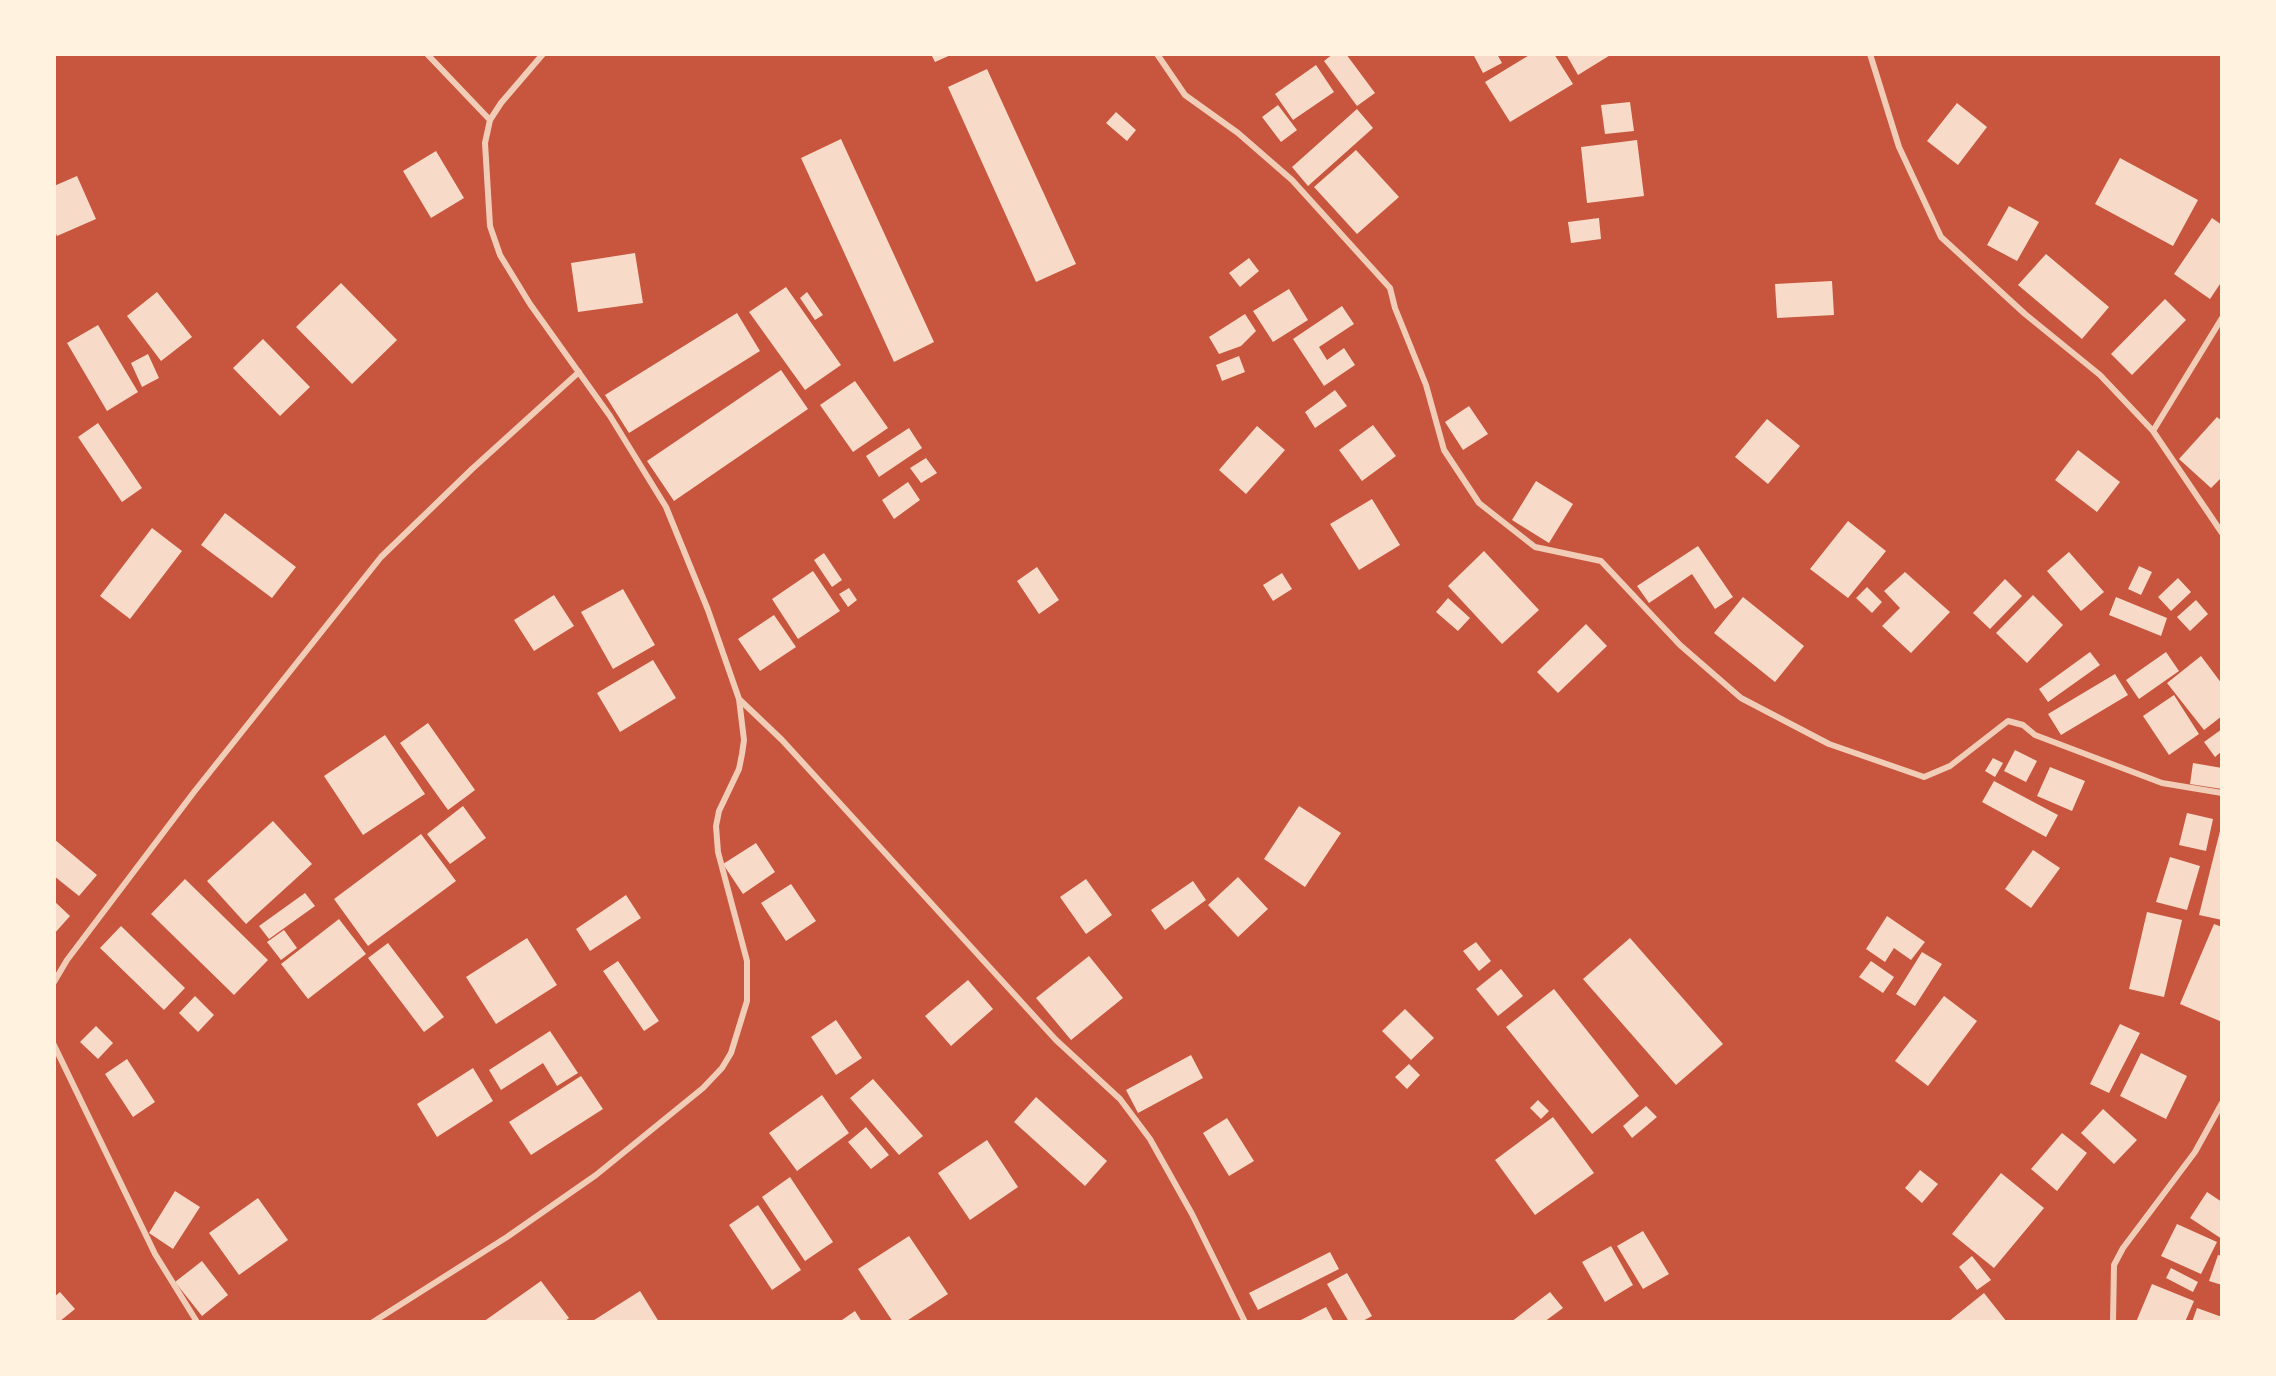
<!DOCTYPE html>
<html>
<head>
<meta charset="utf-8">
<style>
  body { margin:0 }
  #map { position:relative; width:2276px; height:1376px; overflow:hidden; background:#c8553d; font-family:Mulish,sans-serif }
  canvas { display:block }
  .frame { position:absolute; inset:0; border:56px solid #fff3e0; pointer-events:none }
</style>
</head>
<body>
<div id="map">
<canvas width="2276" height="1376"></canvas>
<div class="frame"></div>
</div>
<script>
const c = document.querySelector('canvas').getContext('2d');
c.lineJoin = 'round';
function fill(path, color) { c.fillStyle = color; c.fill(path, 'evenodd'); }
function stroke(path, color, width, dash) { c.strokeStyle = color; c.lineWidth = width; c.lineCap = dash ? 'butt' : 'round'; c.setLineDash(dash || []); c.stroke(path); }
fill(new Path2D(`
  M931 54H953L935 62Z
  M1333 54H1346L1375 93 1357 106 1324 61Z
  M1473 54H1497L1502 63 1483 73Z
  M1531 54H1554L1573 84 1510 122 1485 82Z
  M1566 54H1612L1578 75Z
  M1316 65 1334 92 1293 120 1275 94Z
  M987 69 1076 264 1036 282 948 87Z
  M1630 102 1634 131 1605 134 1601 105Z
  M1957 103 1987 127 1958 165 1927 141Z
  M1278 105 1297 130 1281 142 1262 117Z
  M1357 109 1373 128 1308 186 1292 167Z
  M1116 112 1136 130 1127 141 1106 123Z
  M841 139 934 342 894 362 801 158Z
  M1637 140 1644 196 1587 203 1581 147Z
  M1356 150 1399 197 1357 234 1314 187Z
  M436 151 464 198 431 218 403 171Z
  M2120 158 2198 200 2173 246 2095 204Z
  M77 176 96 219 57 236 54 229V186Z
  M2009 206 2039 222 2017 261 1987 245Z
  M1599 218 1601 239 1571 243 1568 222Z
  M2212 218 2222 225V281L2210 299 2174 274Z
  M635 253 643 303 578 312 571 263Z
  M2046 254 2109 307 2082 339 2018 285Z
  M1249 258 1259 271 1240 287 1229 273Z
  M1832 281 1834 315 1777 318 1775 284Z
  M341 283 397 340 352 384 296 327Z
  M786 287 841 365 805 390 749 312Z
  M1289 289 1308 320 1273 342 1253 311Z
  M157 292 192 337 161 361 127 316Z
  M807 292 823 315 815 320 800 298Z
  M2165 299 2186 320 2132 375 2111 354Z
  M1342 306 1354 324 1319 347 1327 360 1344 348 1355 365 1324 386 1293 339Z
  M737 313 760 351 629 433 605 395Z
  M1245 314 1256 331 1241 346 1219 354 1209 337Z
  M98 325 138 392 107 411 67 343Z
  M263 339 310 387 280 416 233 368Z
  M148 354 159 378 142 387 131 363Z
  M1239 356 1245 372 1222 381 1216 365Z
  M781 370 808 409 674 501 647 461Z
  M855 381 888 428 853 452 820 405Z
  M1335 390 1347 406 1315 428 1305 412Z
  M1469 406 1488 434 1463 450 1445 422Z
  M2217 417 2222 421V477L2211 488 2179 459Z
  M1767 419 1800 446 1768 484 1735 457Z
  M98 423 142 488 122 502 78 437Z
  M1373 425 1396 456 1362 481 1339 450Z
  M1257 426 1285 450 1246 494 1219 470Z
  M909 428 922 448 879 477 866 456Z
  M2078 450 2120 482 2097 512 2055 480Z
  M926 458 937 473 921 483 910 468Z
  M1536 481 1573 504 1549 543 1512 520Z
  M908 482 920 500 894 519 882 500Z
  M1372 499 1400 545 1359 570 1330 524Z
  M225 513 296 567 272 598 201 545Z
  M1848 521 1886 551 1848 598 1810 569Z
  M152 528 182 551 130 619 100 596Z
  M1698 546 1733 597 1715 609 1692 574 1649 603 1637 586Z
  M1484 551 1539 610 1502 644 1448 586Z
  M2069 552 2104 592 2081 611 2047 571Z
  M824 553 842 580 832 587 814 560Z
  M2139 566 2152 572 2141 595 2128 589Z
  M1037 567 1059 600 1039 614 1017 581Z
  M813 571 840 611 798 639 772 599Z
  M1905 572 1950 612 1911 653 1882 626 1900 608 1884 591Z
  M1282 573 1292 589 1273 601 1263 585Z
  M2178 578 2191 592 2171 611 2158 597Z
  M2005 579 2022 596 1990 629 1973 613Z
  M1867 587 1882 602 1872 613 1856 598Z
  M849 588 857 600 848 607 839 594Z
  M623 589 655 645 613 669 581 612Z
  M554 595 574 626 534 651 514 620Z
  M2033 595 2063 625 2027 663 1996 633Z
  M1743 597 1804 646 1775 682 1714 633Z
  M2116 597 2167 618 2161 636 2109 615Z
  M1448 598 1470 618 1458 631 1436 612Z
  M2196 600 2208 614 2190 631 2177 617Z
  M774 615 796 647 760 671 738 639Z
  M1586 624 1607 646 1558 693 1537 672Z
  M2090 652 2100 665 2048 702 2039 689Z
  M2166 652 2179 671 2139 699 2126 680Z
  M2201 656 2222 684V716L2204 730 2167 683Z
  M653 660 676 698 620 732 597 693Z
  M2115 674 2128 695 2061 735 2048 714Z
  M2174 695 2199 734 2169 755 2143 716Z
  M428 723 475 790 448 810 400 743Z
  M2222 729V751L2215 757 2204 742Z
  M385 735 425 794 363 835 324 776Z
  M2015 750 2037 761 2026 782 2004 771Z
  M1993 758 2003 763 1995 777 1985 771Z
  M2193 763 2222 768V789L2190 784Z
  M2050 767 2085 781 2072 811 2037 796Z
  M1994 781 2058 815 2046 837 1982 802Z
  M463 806 486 838 450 864 427 834Z
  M1299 806 1341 833 1305 887 1264 859Z
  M2187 813 2213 819 2206 851 2179 845Z
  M273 821 312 864 246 924 207 881Z
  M2222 823V920L2199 915Z
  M421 834 456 881 368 946 334 899Z
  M54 839 97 875 79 896 54 876Z
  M756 843 775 872 743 894 723 864Z
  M2033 850 2060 868 2031 908 2005 889Z
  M2170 857 2200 866 2187 910 2156 902Z
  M1238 877 1268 909 1238 937 1208 905Z
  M185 879 268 960 234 995 151 914Z
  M1086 879 1112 915 1086 934 1060 897Z
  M1193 881 1206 900 1165 930 1151 910Z
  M791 884 816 921 786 941 761 903Z
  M305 893 315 906 269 939 259 926Z
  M626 895 641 918 590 951 576 929Z
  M54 901 70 916 54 934Z
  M2147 912 2182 920 2164 997 2129 989Z
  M1887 916 1925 942 1911 960 1894 948 1885 962 1866 949Z
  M339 919 366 954 308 999 281 964Z
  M2214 924 2222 927V1022L2180 1004Z
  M121 926 185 988 164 1010 100 948Z
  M284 930 297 948 281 960 267 942Z
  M527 938 557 985 496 1024 466 977Z
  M1630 938 1723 1044 1676 1085 1583 979Z
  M1476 942 1491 961 1479 971 1463 951Z
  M388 943 444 1017 424 1032 368 958Z
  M1922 952 1942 964 1915 1006 1896 994Z
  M1089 956 1123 998 1071 1040 1036 998Z
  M618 961 659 1021 644 1031 603 971Z
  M1871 961 1894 977 1883 993 1859 977Z
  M1501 969 1523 996 1498 1016 1476 989Z
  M968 980 993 1009 951 1046 925 1016Z
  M1554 989 1639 1096 1592 1134 1506 1027Z
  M195 996 214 1015 198 1032 179 1013Z
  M1944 996 1977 1021 1928 1086 1895 1061Z
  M1405 1009 1434 1038 1411 1060 1382 1031Z
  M836 1020 862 1058 836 1075 811 1037Z
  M2120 1024 2140 1033 2109 1093 2090 1084Z
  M96 1026 113 1043 98 1059 80 1042Z
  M550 1031 578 1073 557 1086 543 1063 501 1090 489 1070Z
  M2141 1053 2187 1076 2166 1119 2120 1096Z
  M1191 1055 1203 1078 1138 1113 1126 1090Z
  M127 1059 155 1102 133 1117 105 1074Z
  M1409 1064 1420 1075 1407 1089 1395 1077Z
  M473 1068 493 1101 437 1137 417 1104Z
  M581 1076 603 1109 531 1155 509 1122Z
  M873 1079 923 1136 899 1155 850 1098Z
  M822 1095 849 1133 797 1171 769 1133Z
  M1036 1097 1107 1161 1085 1186 1014 1122Z
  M1538 1100 1549 1111 1541 1119 1530 1108Z
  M1646 1106 1657 1117 1632 1138 1623 1126Z
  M2103 1109 2137 1140 2114 1164 2081 1133Z
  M1553 1117 1594 1173 1535 1215 1495 1160Z
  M1227 1118 1254 1161 1229 1176 1203 1133Z
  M866 1127 889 1155 871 1169 848 1142Z
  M2062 1133 2087 1153 2057 1191 2031 1169Z
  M987 1140 1018 1187 970 1220 938 1173Z
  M1920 1170 1938 1184 1922 1203 1905 1188Z
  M2001 1173 2044 1208 1994 1268 1952 1234Z
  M790 1177 833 1242 805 1261 762 1197Z
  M175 1191 200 1207 173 1249 149 1233Z
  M2207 1192 2222 1202V1239L2190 1218Z
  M258 1198 288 1240 239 1275 209 1233Z
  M758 1205 801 1270 772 1290 729 1225Z
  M2177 1224 2217 1242 2201 1274 2161 1256Z
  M1643 1231 1669 1274 1643 1289 1617 1246Z
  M909 1236 948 1294 905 1322H893L858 1269Z
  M1611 1246 1633 1285 1605 1302 1582 1262Z
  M1330 1252 1339 1269 1258 1310 1249 1293Z
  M2218 1255 2222 1256V1285L2209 1281Z
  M1972 1256 1991 1280 1977 1290 1959 1267Z
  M202 1261 228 1295 202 1316 175 1282Z
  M2171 1268 2198 1282 2193 1292 2166 1278Z
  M1347 1273 1372 1316 1361 1322H1349L1327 1284Z
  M541 1281 569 1318 564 1322H483Z
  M2152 1284 2194 1301 2185 1322H2136Z
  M640 1291 659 1322H591Z
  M60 1292 75 1309 59 1322H54V1297Z
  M1550 1292 1563 1308 1544 1322H1511Z
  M1984 1293 2007 1322H1948Z
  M1326 1307 1334 1322H1297Z
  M2197 1308 2222 1317V1322H2192Z
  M855 1311 862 1322H839Z`), '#f7dbc8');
stroke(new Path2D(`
  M427 54 490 120
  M1157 54 1185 95 1238 133 1292 180 1390 288 1395 308 1426 385 1444 450 1479 503 1535 547 1601 561 1680 645 1741 698 1829 744 1924 777 1950 766 2008 721 2023 725 2035 735 2162 783 2222 793
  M1870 54 1899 147 1941 237 2025 314 2100 375 2153 431 2222 533
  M2153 431 2222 318
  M740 700 782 740 1056 1040 1120 1099 1150 1139 1192 1214 1245 1322
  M54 982 67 960 194 792 381 557 472 469 579 372
  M54 1045 155 1254 197 1322
  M373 1322 507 1237 596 1175 703 1088 722 1068 731 1053 747 1001V961L718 852 716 826 719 811 739 769 742 754 744 740 739 699 708 610 666 507 610 416 530 304 500 255 490 226 485 143 490 120 501 103 543 54
  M2113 1322 2114 1265 2123 1248 2195 1152 2222 1103`), '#f1ccb7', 6);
</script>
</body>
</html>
